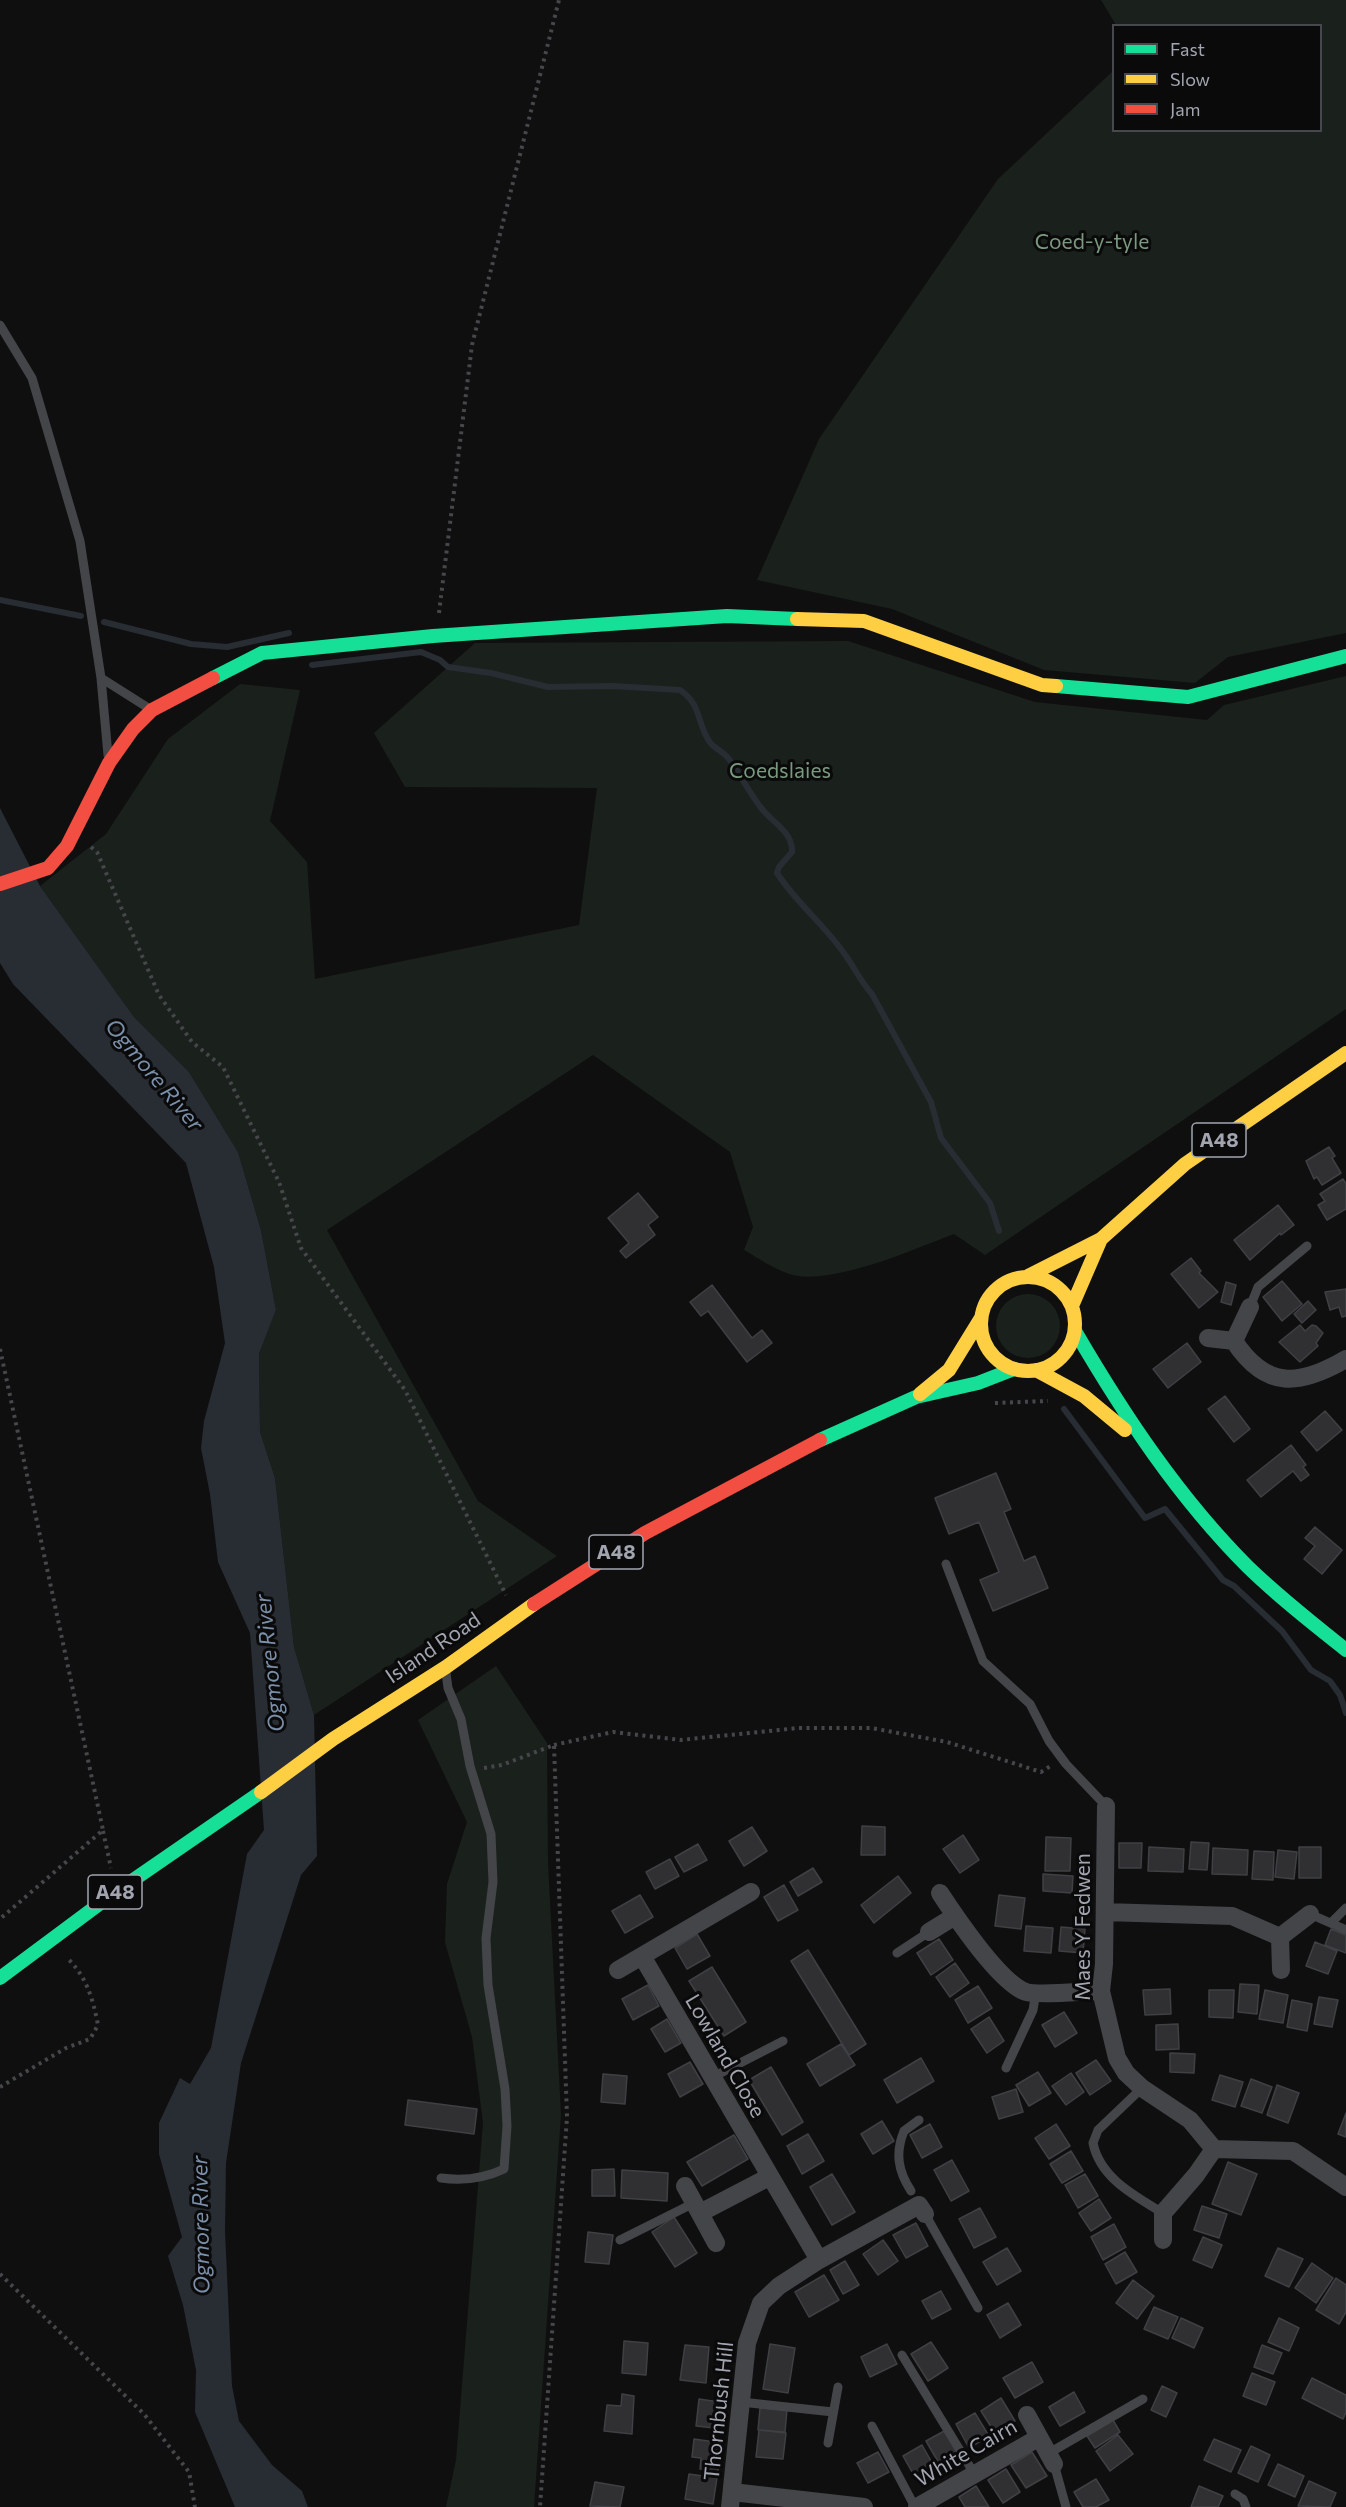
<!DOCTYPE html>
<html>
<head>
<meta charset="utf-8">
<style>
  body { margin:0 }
  #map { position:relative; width:1346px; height:2507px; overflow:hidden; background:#0f0f10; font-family:Commissioner,sans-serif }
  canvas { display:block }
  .legend { position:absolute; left:1112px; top:24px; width:210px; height:108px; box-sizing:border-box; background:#0a0a0b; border:2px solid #47484d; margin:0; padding:8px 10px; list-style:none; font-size:18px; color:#a2a5b0 }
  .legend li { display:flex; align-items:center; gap:12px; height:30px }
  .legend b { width:30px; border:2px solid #47484d }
</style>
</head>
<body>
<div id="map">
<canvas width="1346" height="2507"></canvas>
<ul class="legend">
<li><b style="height:8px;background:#16e098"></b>Fast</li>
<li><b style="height:8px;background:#ffcf43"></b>Slow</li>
<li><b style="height:8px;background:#f24e42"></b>Jam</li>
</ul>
</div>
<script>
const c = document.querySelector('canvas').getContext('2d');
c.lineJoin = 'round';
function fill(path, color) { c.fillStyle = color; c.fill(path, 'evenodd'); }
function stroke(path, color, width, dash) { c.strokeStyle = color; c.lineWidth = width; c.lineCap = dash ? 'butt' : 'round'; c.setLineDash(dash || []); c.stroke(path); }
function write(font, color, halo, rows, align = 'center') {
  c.font = font + ' Commissioner,sans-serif'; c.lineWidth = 6; c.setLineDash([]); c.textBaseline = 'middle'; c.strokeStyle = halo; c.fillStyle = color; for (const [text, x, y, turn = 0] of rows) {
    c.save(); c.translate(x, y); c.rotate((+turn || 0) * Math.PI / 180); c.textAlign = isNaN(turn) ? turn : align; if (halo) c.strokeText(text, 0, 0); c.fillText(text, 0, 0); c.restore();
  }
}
fill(new Path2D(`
  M1101 0H1346V633L1228 657 1195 683 1044 670 892 609 757 580 819 439 998 179 1113 71 1114 130H1320V26L1116 25Z
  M848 641 1035 702 1207 720 1224 705 1346 676V1009L985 1255 954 1234C914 1249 830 1287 789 1274 774 1269 758 1258 744 1250L753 1227 730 1152 593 1055 327 1230 478 1501 557 1556 314 1715 294 1647 275 1478 260 1432 259 1354 276 1310 261 1230 238 1152 189 1072 134 1017 40 886 106 834 168 739 240 684 300 690 270 821 307 862 315 979 579 925 597 788 405 787 374 733 475 643Z
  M996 1326a32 32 0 1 1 64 0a32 32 0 1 1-64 0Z
  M496 1666 547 1743 548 1863 561 2115 534 2507H446L456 2460 483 2123 472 2037 445 1942 447 1884 467 1822 418 1720Z`), '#1a201b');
fill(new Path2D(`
  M0 808 40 886 134 1017 189 1072 238 1152 261 1230 276 1310 259 1354 260 1432 275 1478 294 1647 314 1715 317 1856 301 1875 241 2063 226 2163 225 2231 232 2386 239 2421 272 2465 302 2491 308 2507H235L195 2412 196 2370 183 2305 168 2256 182 2237 159 2154V2123L180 2078 190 2084 211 2048 247 1854 264 1830 250 1633 218 1562 210 1494 201 1448 204 1421 225 1343 214 1267 186 1163 13 984 0 963Z`), '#282d33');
stroke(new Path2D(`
  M0 600 81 616
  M104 622 191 644 227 647 289 633
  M312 665 421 652 440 660 448 667 491 673 548 687 613 686 680 690C702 705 696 721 709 741 713 748 723 751 729 759 741 775 749 793 762 809 773 823 793 832 792 852L779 867 777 873C797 904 826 926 846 956 855 969 861 982 872 994L931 1102 941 1138 990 1203 999 1231
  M1064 1409 1145 1518 1165 1509 1223 1580 1234 1586 1282 1631 1311 1670 1330 1681 1340 1695 1346 1713`), '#282d33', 6);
const building = new Path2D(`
  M1329 1147 1335 1156 1332 1158 1341 1173 1322 1185 1317 1177 1314 1179 1306 1161Z
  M1343 1179 1346 1184V1209L1327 1220 1318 1205 1325 1201 1320 1194Z
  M638 1193 658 1217 648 1225 655 1235 626 1258 620 1251 629 1243 608 1218Z
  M1278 1205 1294 1225 1281 1235 1280 1233 1250 1260 1234 1240Z
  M1191 1258 1201 1271 1199 1273 1218 1292 1199 1308 1171 1274Z
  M1282 1281 1302 1304 1282 1321 1263 1297Z
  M1226 1282 1236 1285 1231 1305 1221 1302Z
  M712 1285 752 1338 762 1330 772 1343 747 1362 708 1311 701 1316 690 1302Z
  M1346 1289V1316L1342 1317 1339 1307 1330 1310 1325 1292Z
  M1308 1301 1316 1310 1302 1323 1294 1314Z
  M1300 1325 1305 1331 1312 1325 1316 1326 1323 1333 1316 1343 1318 1346 1300 1362 1279 1342Z
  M1187 1343 1201 1362 1168 1388 1153 1369Z
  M1225 1396 1250 1429 1234 1442 1208 1409Z
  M1325 1411 1342 1430 1317 1451 1301 1432Z
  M1291 1445 1306 1465 1303 1467 1309 1475 1301 1481 1293 1471 1261 1497 1247 1480Z
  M996 1473 1011 1509 1004 1512 1024 1561 1035 1556 1048 1588 993 1611 980 1580 999 1572 979 1522 949 1534 935 1498Z
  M1315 1527 1342 1550 1322 1574 1304 1559 1315 1546 1305 1538Z
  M862 1826 885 1827V1855H861Z
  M752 1827 767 1851 744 1866 729 1841Z
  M963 1835 979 1860 960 1873 943 1849Z
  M1046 1837 1071 1838 1070 1871H1045Z
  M1191 1842 1209 1843 1207 1870 1189 1869Z
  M1119 1843H1142L1141 1868H1119Z
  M698 1844 707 1860 684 1872 675 1857Z
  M1149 1847 1184 1849 1183 1872 1148 1871Z
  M1299 1847H1321V1878H1299Z
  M1213 1848 1248 1850 1247 1875 1212 1874Z
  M1278 1850 1297 1852 1294 1879 1275 1877Z
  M1254 1851 1274 1852 1273 1880 1252 1879Z
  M670 1859 679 1876 655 1889 646 1872Z
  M813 1868 822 1882 798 1896 790 1882Z
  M1043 1874 1073 1876 1072 1893 1043 1891Z
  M898 1876 911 1893 874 1923 861 1905Z
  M784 1885 798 1910 778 1921 764 1897Z
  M640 1895 653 1917 625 1933 612 1911Z
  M999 1895 1025 1898 1021 1929 995 1926Z
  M1026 1926 1053 1928 1051 1953 1024 1951Z
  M1061 1927 1085 1929 1083 1953 1059 1951Z
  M1331 1929 1346 1935V1953L1325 1945Z
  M697 1934 710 1956 687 1969 675 1948Z
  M939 1939 953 1960 931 1975 917 1953Z
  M1315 1942 1337 1951 1328 1974 1306 1966Z
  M808 1950 866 2044 849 2055 791 1961Z
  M955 1963 969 1983 950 1997 936 1977Z
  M712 1967 746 2022 724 2036 689 1981Z
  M1240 1984 1259 1985 1257 2014 1238 2012Z
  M648 1985 659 2006 633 2020 622 1999Z
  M978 1986 992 2008 968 2023 955 2000Z
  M1170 1989 1171 2014 1145 2015 1143 1990Z
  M1209 1990H1234L1233 2018 1209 2017Z
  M1265 1990 1288 1995 1283 2023 1259 2019Z
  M1319 1997 1338 2000 1332 2027 1314 2024Z
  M1292 2000 1312 2004 1307 2031 1287 2027Z
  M1064 2012 1077 2033 1055 2047 1042 2025Z
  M989 2017 1004 2041 987 2053 971 2029Z
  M667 2019 681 2043 665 2052 651 2029Z
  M1178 2024 1179 2049 1156 2050V2025Z
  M841 2044 855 2065 820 2086 807 2064Z
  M1170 2053 1195 2054 1194 2073 1170 2072Z
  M921 2058 934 2081 897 2103 884 2080Z
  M1096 2060 1111 2081 1090 2095 1076 2073Z
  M690 2062 703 2084 680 2097 668 2074Z
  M771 2067 803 2122 782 2135 749 2080Z
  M1038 2072 1051 2093 1029 2106 1016 2085Z
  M1071 2073 1084 2092 1066 2105 1052 2086Z
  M603 2074 627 2076 625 2104 601 2102Z
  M1220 2075 1243 2082 1235 2107 1212 2100Z
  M1251 2079 1272 2087 1262 2113 1241 2106Z
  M1277 2085 1299 2093 1288 2123 1267 2115Z
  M1016 2089 1023 2112 999 2119 992 2097Z
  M408 2100 477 2109 474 2134 405 2125Z
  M1346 2113V2137L1338 2134Z
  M882 2121 894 2141 873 2154 861 2134Z
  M930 2124 942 2147 922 2158 910 2135Z
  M1056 2124 1070 2146 1049 2159 1035 2138Z
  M808 2134 824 2161 802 2174 787 2146Z
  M734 2135 748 2159 702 2186 687 2162Z
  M1071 2151 1083 2171 1062 2183 1050 2164Z
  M952 2160 969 2191 951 2201 934 2170Z
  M1228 2162 1257 2174 1241 2215 1212 2204Z
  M614 2169 615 2196H592V2170Z
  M622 2170 668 2173 667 2201 621 2198Z
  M832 2174 855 2212 832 2225 810 2187Z
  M1085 2174 1098 2196 1078 2208 1065 2185Z
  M1099 2199 1111 2218 1091 2231 1079 2213Z
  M1202 2206 1227 2214 1219 2238 1194 2230Z
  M980 2208 996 2237 974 2248 959 2219Z
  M674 2217 697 2253 675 2267 652 2232Z
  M916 2223 928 2246 906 2258 893 2235Z
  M1114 2224 1126 2247 1103 2260 1091 2237Z
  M588 2232 613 2235 609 2264 585 2262Z
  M1203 2237 1222 2245 1212 2268 1193 2260Z
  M883 2240 898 2261 878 2275 863 2254Z
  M1007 2248 1021 2271 997 2285 983 2262Z
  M1278 2248 1303 2259 1289 2287 1265 2276Z
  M1125 2252 1137 2272 1116 2284 1105 2264Z
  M845 2261 859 2285 843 2294 830 2270Z
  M1312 2263 1333 2278 1316 2303 1295 2288Z
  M824 2275 839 2300 809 2317 795 2292Z
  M1336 2278 1346 2285V2312L1339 2324 1316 2310Z
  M1133 2280 1154 2296 1137 2319 1116 2303Z
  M941 2291 951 2309 932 2319 922 2301Z
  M1008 2303 1021 2325 1000 2338 987 2315Z
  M1154 2307 1178 2317 1168 2339 1144 2329Z
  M1181 2318 1203 2328 1194 2348 1172 2338Z
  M1279 2318 1299 2328 1289 2351 1268 2342Z
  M624 2341 648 2343 646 2375 622 2373Z
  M931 2342 948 2368 928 2381 911 2354Z
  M770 2344 795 2348 788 2393 763 2389Z
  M887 2344 897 2364 870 2377 861 2357Z
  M685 2345 709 2347 706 2383 680 2380Z
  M1262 2345 1282 2353 1273 2374 1254 2367Z
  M1032 2362 1043 2382 1015 2398 1003 2378Z
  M1252 2373 1275 2382 1266 2405 1243 2396Z
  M1312 2378 1346 2395V2412L1343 2419 1302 2398Z
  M1162 2386 1177 2393 1166 2417 1151 2410Z
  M1074 2392 1085 2412 1060 2426 1049 2407Z
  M622 2394 634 2396 632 2434 604 2431 607 2405 621 2406Z
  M1001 2398 1015 2421 995 2433 981 2411Z
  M699 2399 726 2403 724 2429 696 2426Z
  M760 2408 787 2410 785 2432 758 2430Z
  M975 2413 989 2436 969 2448 956 2424Z
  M1113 2420 1120 2432 1095 2448 1087 2436Z
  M759 2430 786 2433 783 2459 756 2457Z
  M946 2430 959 2455 940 2465 926 2441Z
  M1118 2435 1133 2454 1110 2471 1096 2451Z
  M694 2439 722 2443 718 2471 700 2469 701 2458 692 2457Z
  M1214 2439 1241 2450 1231 2472 1204 2460Z
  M922 2445 935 2468 916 2479 903 2456Z
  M1251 2446 1270 2455 1258 2482 1238 2473Z
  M878 2452 889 2472 868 2483 857 2463Z
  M1032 2452 1047 2476 1026 2488 1011 2465Z
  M1278 2464 1304 2476 1295 2497 1268 2485Z
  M1006 2469 1020 2492 1003 2503 988 2480Z
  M689 2474 717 2478 713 2504 685 2499Z
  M1096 2479 1109 2500 1096 2507H1083L1074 2492Z
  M1309 2481 1336 2493 1330 2507 1298 2506Z
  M595 2482 624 2487 620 2507 590 2506Z
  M976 2486 989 2507H965L959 2497Z
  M1199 2486 1223 2496 1218 2507H1191Z`);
fill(building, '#303033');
stroke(building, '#3f4043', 1.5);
stroke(new Path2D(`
  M439 613 472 345 559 0
  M91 847 97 852 159 995 192 1042 223 1067 279 1182 301 1248 405 1390 506 1595
  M0 1349 103 1830 0 1919
  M995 1403 1048 1401
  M554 1745 613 1732 681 1740 798 1728H871L947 1742 1041 1772 1052 1765
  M484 1768 502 1765 554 1745 567 2117 540 2507
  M103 1831 111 1868
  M0 2087 66 2048 90 2039 98 2025C93 1999 86 1975 66 1957
  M0 2274 144 2414 189 2472 195 2507`), '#46474a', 4, [3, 4.5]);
stroke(new Path2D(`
  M0 325 32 378 80 541 101 678 150 709
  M101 678 108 755
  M1250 1307 1258 1287 1307 1246
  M946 1564 983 1661 1030 1704 1049 1741 1066 1764 1106 1806
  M1310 1914 1346 1930
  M1331 1923 1346 1908
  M897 1953 929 1932
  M1006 2068 1033 2010 1036 1992
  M711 2078 783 2041
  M1142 2088 1098 2130 1093 2143C1100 2178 1135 2196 1163 2213
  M441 2178C463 2181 483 2179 504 2169L507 2126 505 2089 488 1985 486 1938 493 1882 491 1834 470 1766 461 1719 448 1688 446 1673
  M911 2191C898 2171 895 2153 904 2131L919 2120
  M925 2214 978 2308
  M620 2240 694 2203
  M902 2355 975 2475
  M741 2402 833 2412
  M872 2426 915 2507
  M828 2443 838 2387
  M1049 2453 1143 2399
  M1054 2464 1066 2507
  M1235 2494 1243 2499 1246 2507`), '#444549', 9);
stroke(new Path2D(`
  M1250 1307 1234 1341C1266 1390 1300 1386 1346 1359
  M1208 1338 1234 1341
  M1106 1806 1104 1964 1101 1991 1117 2058 1126 2073 1142 2088 1190 2120 1214 2149 1293 2151 1346 2187
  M940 1893C955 1916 1000 1983 1026 1992 1039 1996 1085 1991 1101 1991
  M1105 1912 1232 1916 1280 1937 1310 1914
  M929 1932 955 1916
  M1280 1937 1281 1970
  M642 1956 819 2260
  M618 1970 751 1892
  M685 2186 716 2243
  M700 2213 769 2177
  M1163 2240V2213L1196 2175 1214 2149
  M1027 2415 1054 2464
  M732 2492 864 2507
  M730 2507 747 2343 761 2303 779 2286 819 2260 919 2205 925 2214
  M917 2507 1038 2438`), '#444549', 18);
stroke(new Path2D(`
  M213 678 262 653 433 636 727 616 797 619
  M1056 686 1188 697 1346 656
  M1075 1331C1124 1415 1179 1498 1248 1567 1279 1597 1312 1623 1346 1650
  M820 1440 916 1397 978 1383 1014 1369
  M0 1978 110 1896 261 1792`), '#16e098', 14);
stroke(new Path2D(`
  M797 619 864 621 1042 685 1056 686
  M1028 1276 1101 1239 1185 1164 1346 1053
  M981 1324a47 47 0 1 1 94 0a47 47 0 1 1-94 0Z
  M1072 1306 1101 1239
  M1036 1370 1084 1396 1125 1430
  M920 1394 949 1370 981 1318
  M261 1792 333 1739 446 1667 534 1604`), '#ffcf43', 14);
stroke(new Path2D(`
  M0 884 48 868 67 846 109 763 133 729 152 710 213 678
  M534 1604 645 1533 820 1440`), '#f24e42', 14);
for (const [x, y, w] of [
  [1219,1140,54],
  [616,1552,54],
  [115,1892,54]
]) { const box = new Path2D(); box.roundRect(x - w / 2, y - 17, w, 34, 4.5); c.fillStyle = '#0a0a0b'; c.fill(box); stroke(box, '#a2a5b0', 1.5); }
write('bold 20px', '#a2a5b0', null, [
  ["A48",1219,1140],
  ["A48",616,1552],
  ["A48",115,1892]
]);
write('21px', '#7a997f', '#0a0a0b', [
  ["Coed-y-tyle",1092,242],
  ["Coedslaies",780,771]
]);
write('21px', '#a2a5b0', '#0a0a0b', [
  ["Island Road",433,1648,-34],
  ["Maes Y Fedwen",1083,1927,-90],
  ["Lowland Close",725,2056,60],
  ["Thornbush Hill",719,2411,-84],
  ["White Cairn",966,2453,-30]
]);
write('italic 22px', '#7b8fa9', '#0a0a0b', [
  ["Ogmore River",154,1075,50],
  ["Ogmore River",270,1663,-96],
  ["Ogmore River",201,2225,-91]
]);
</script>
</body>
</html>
